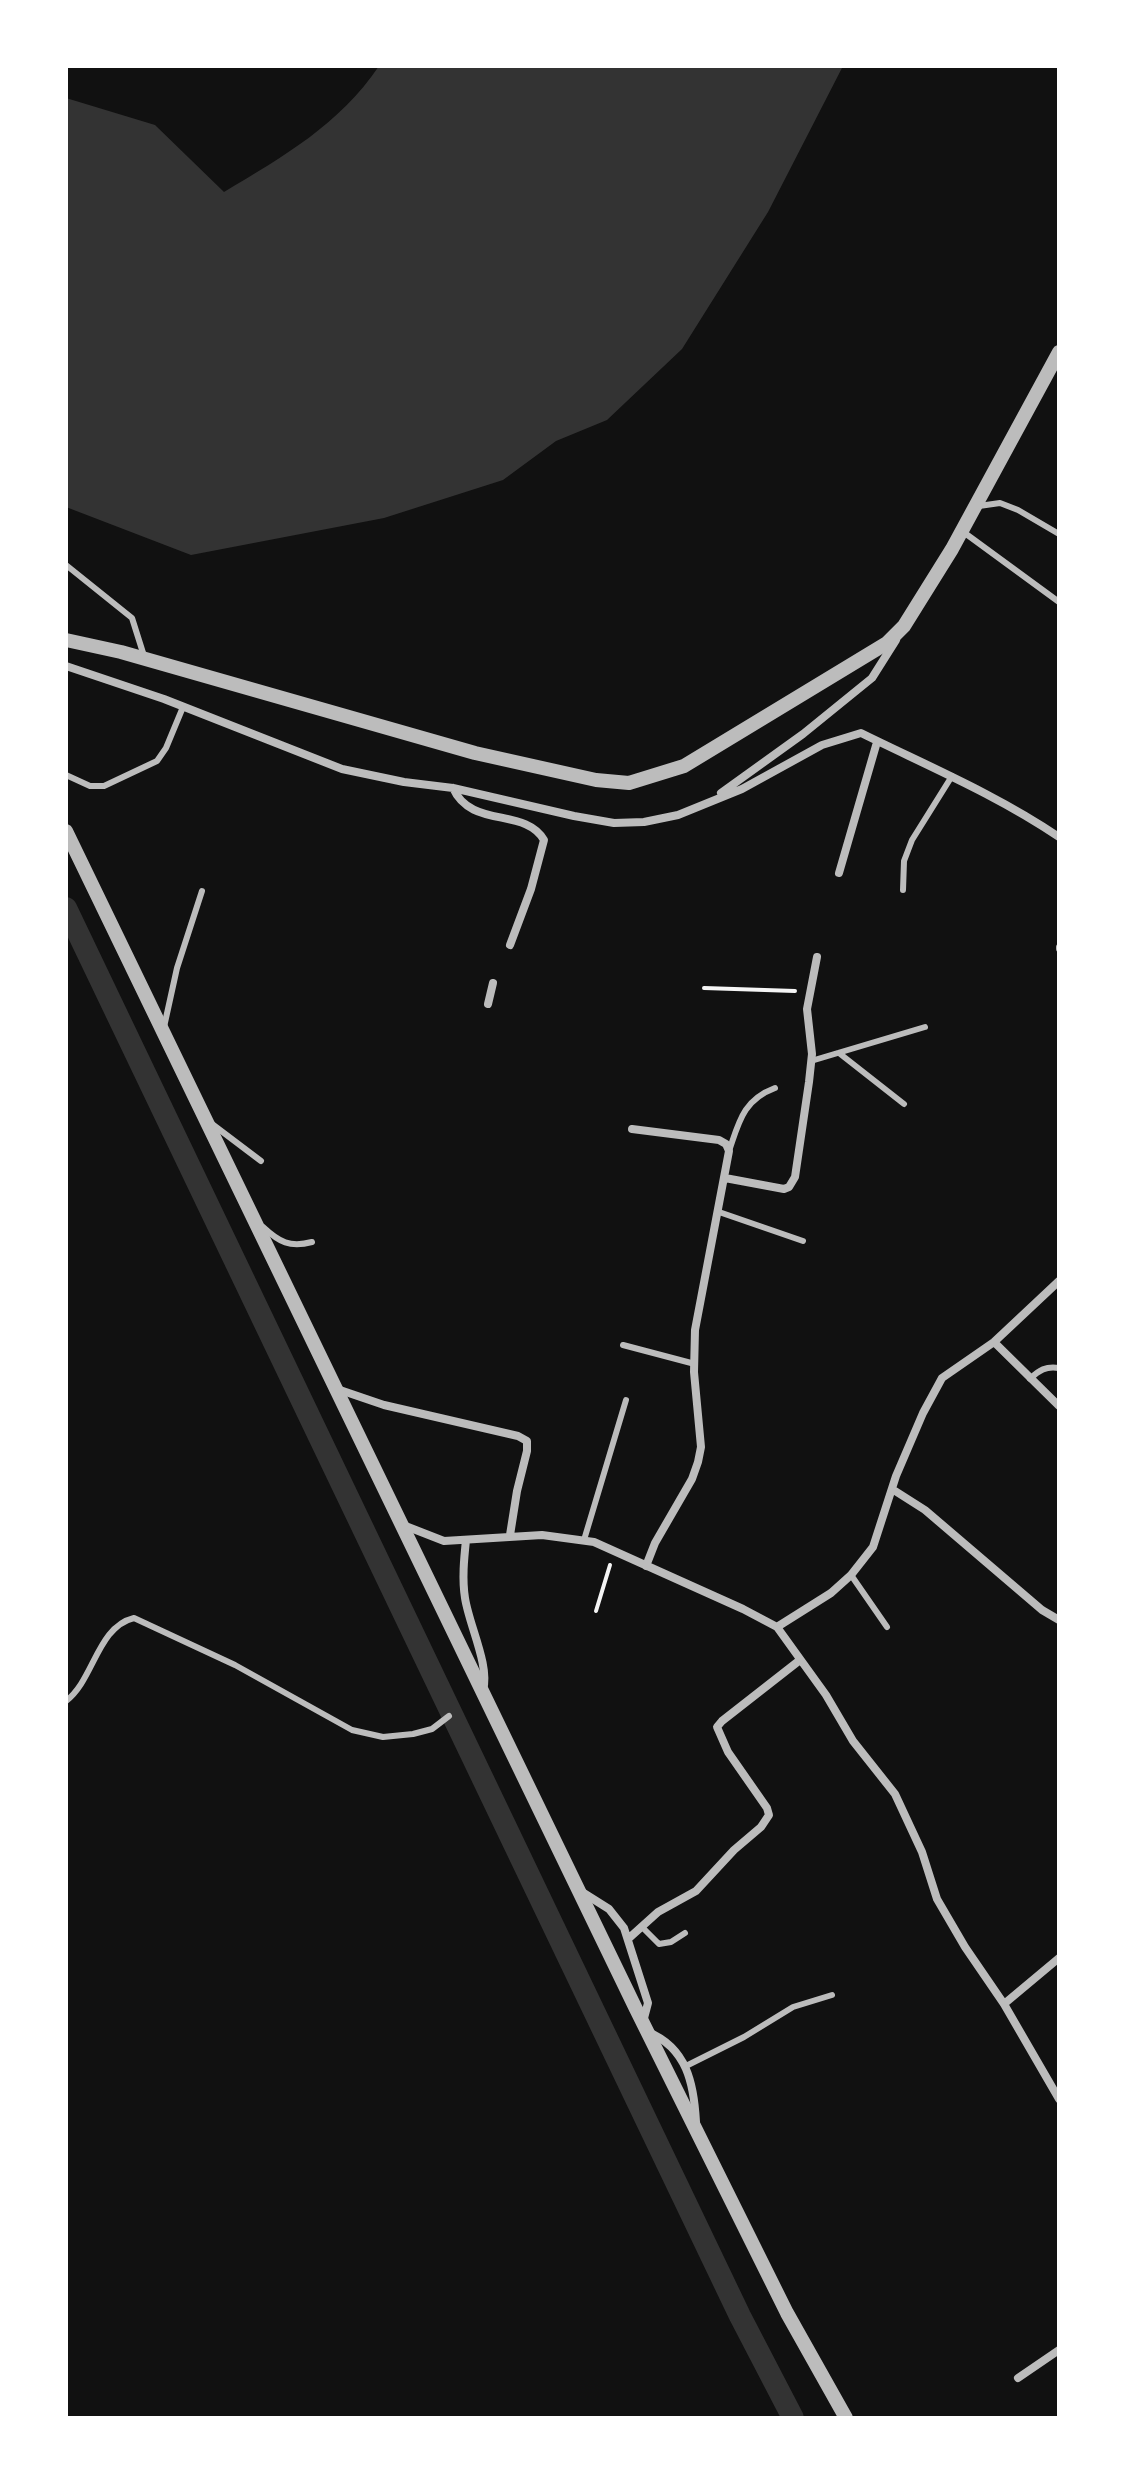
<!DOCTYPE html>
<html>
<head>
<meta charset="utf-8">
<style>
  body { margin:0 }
  #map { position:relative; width:1125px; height:2484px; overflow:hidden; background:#111; font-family:"Varela Round",sans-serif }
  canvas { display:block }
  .frame { position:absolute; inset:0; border:68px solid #fff; pointer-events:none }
</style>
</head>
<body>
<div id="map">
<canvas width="1125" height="2484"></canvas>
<div class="frame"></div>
</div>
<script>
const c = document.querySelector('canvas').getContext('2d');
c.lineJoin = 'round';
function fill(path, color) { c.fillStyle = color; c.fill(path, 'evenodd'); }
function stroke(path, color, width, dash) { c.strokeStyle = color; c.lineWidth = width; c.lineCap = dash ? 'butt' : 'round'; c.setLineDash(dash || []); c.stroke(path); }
fill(new Path2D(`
  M379 66H843L768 212 682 349 607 420 556 441 503 480 384 518 191 555 66 507V98L155 125 224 192C284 156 339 125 379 66Z`), '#333');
stroke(new Path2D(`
  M66 908 740 2316 793 2418`), '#333', 22);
stroke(new Path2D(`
  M704 988 795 991
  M596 1611 610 1565`), '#f5f5f5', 4);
stroke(new Path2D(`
  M979 506 1000 503 1018 510 1059 534
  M962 531 1059 602
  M66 565 132 618 144 656
  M66 775 90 786H104L157 761 166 748 183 707
  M903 890 904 861 912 840 952 776
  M1059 947V949
  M164 1027 177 968 202 891
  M839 1053 904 1104
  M811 1061 925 1027
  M212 1124 261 1161
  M729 1151C739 1122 743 1100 775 1088
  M719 1212 803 1241
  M263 1227C279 1242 290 1248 312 1242
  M623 1345 695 1364
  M1030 1379C1039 1370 1046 1366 1059 1368
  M584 1540 626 1400
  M851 1575 887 1627
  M66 1701C94 1680 97 1627 134 1618L235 1665 352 1730 383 1737 413 1734 432 1729 449 1716
  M642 1927 659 1944 671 1942 685 1933
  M686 2066 744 2037 793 2007 832 1995`), '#bcbcbc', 6);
stroke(new Path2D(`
  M66 666 164 699 342 769 404 782 453 788 574 816 614 823 644 822 678 815 742 789 822 745 861 733C928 766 997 795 1059 837
  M453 788C471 829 525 807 544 840L531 889 510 945
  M721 793 803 734 872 678 896 640
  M839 873 877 742
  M488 1004 493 983
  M632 1129 719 1140 726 1144 729 1151 695 1330 694 1372 701 1447 698 1462 692 1479 655 1543 646 1566
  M725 1178 784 1189 789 1187 795 1177 809 1082 812 1054 807 1009 817 957
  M994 1342 1059 1406
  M337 1389 384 1405 518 1436 527 1441V1451L517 1491 510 1535
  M892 1489 925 1510 1042 1610 1059 1620
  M403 1525 444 1541 542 1535 594 1542 743 1609 777 1627 831 1593 851 1575 873 1547 896 1476 923 1413 942 1378 994 1342 1059 1281
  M466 1540C464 1559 462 1579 465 1598 469 1625 490 1666 483 1690
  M777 1627 826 1695 853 1741 895 1794 922 1852 937 1899 965 1947 1004 2004
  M582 1892 609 1909 624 1928 648 2003 643 2022
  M628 1939 658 1912 696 1891 734 1850 761 1827 769 1815 767 1808 728 1752 717 1727 722 1721 800 1660
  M1059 1958 1004 2004 1059 2099
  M648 2032C687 2048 694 2084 696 2122
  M1018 2378 1059 2350`), '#bcbcbc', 8);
stroke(new Path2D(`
  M66 640 121 652 475 753 596 780 629 783 684 766 887 643 904 626 952 549 1059 352
  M66 831 636 2009 787 2313 846 2418`), '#bcbcbc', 14);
</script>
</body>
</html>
